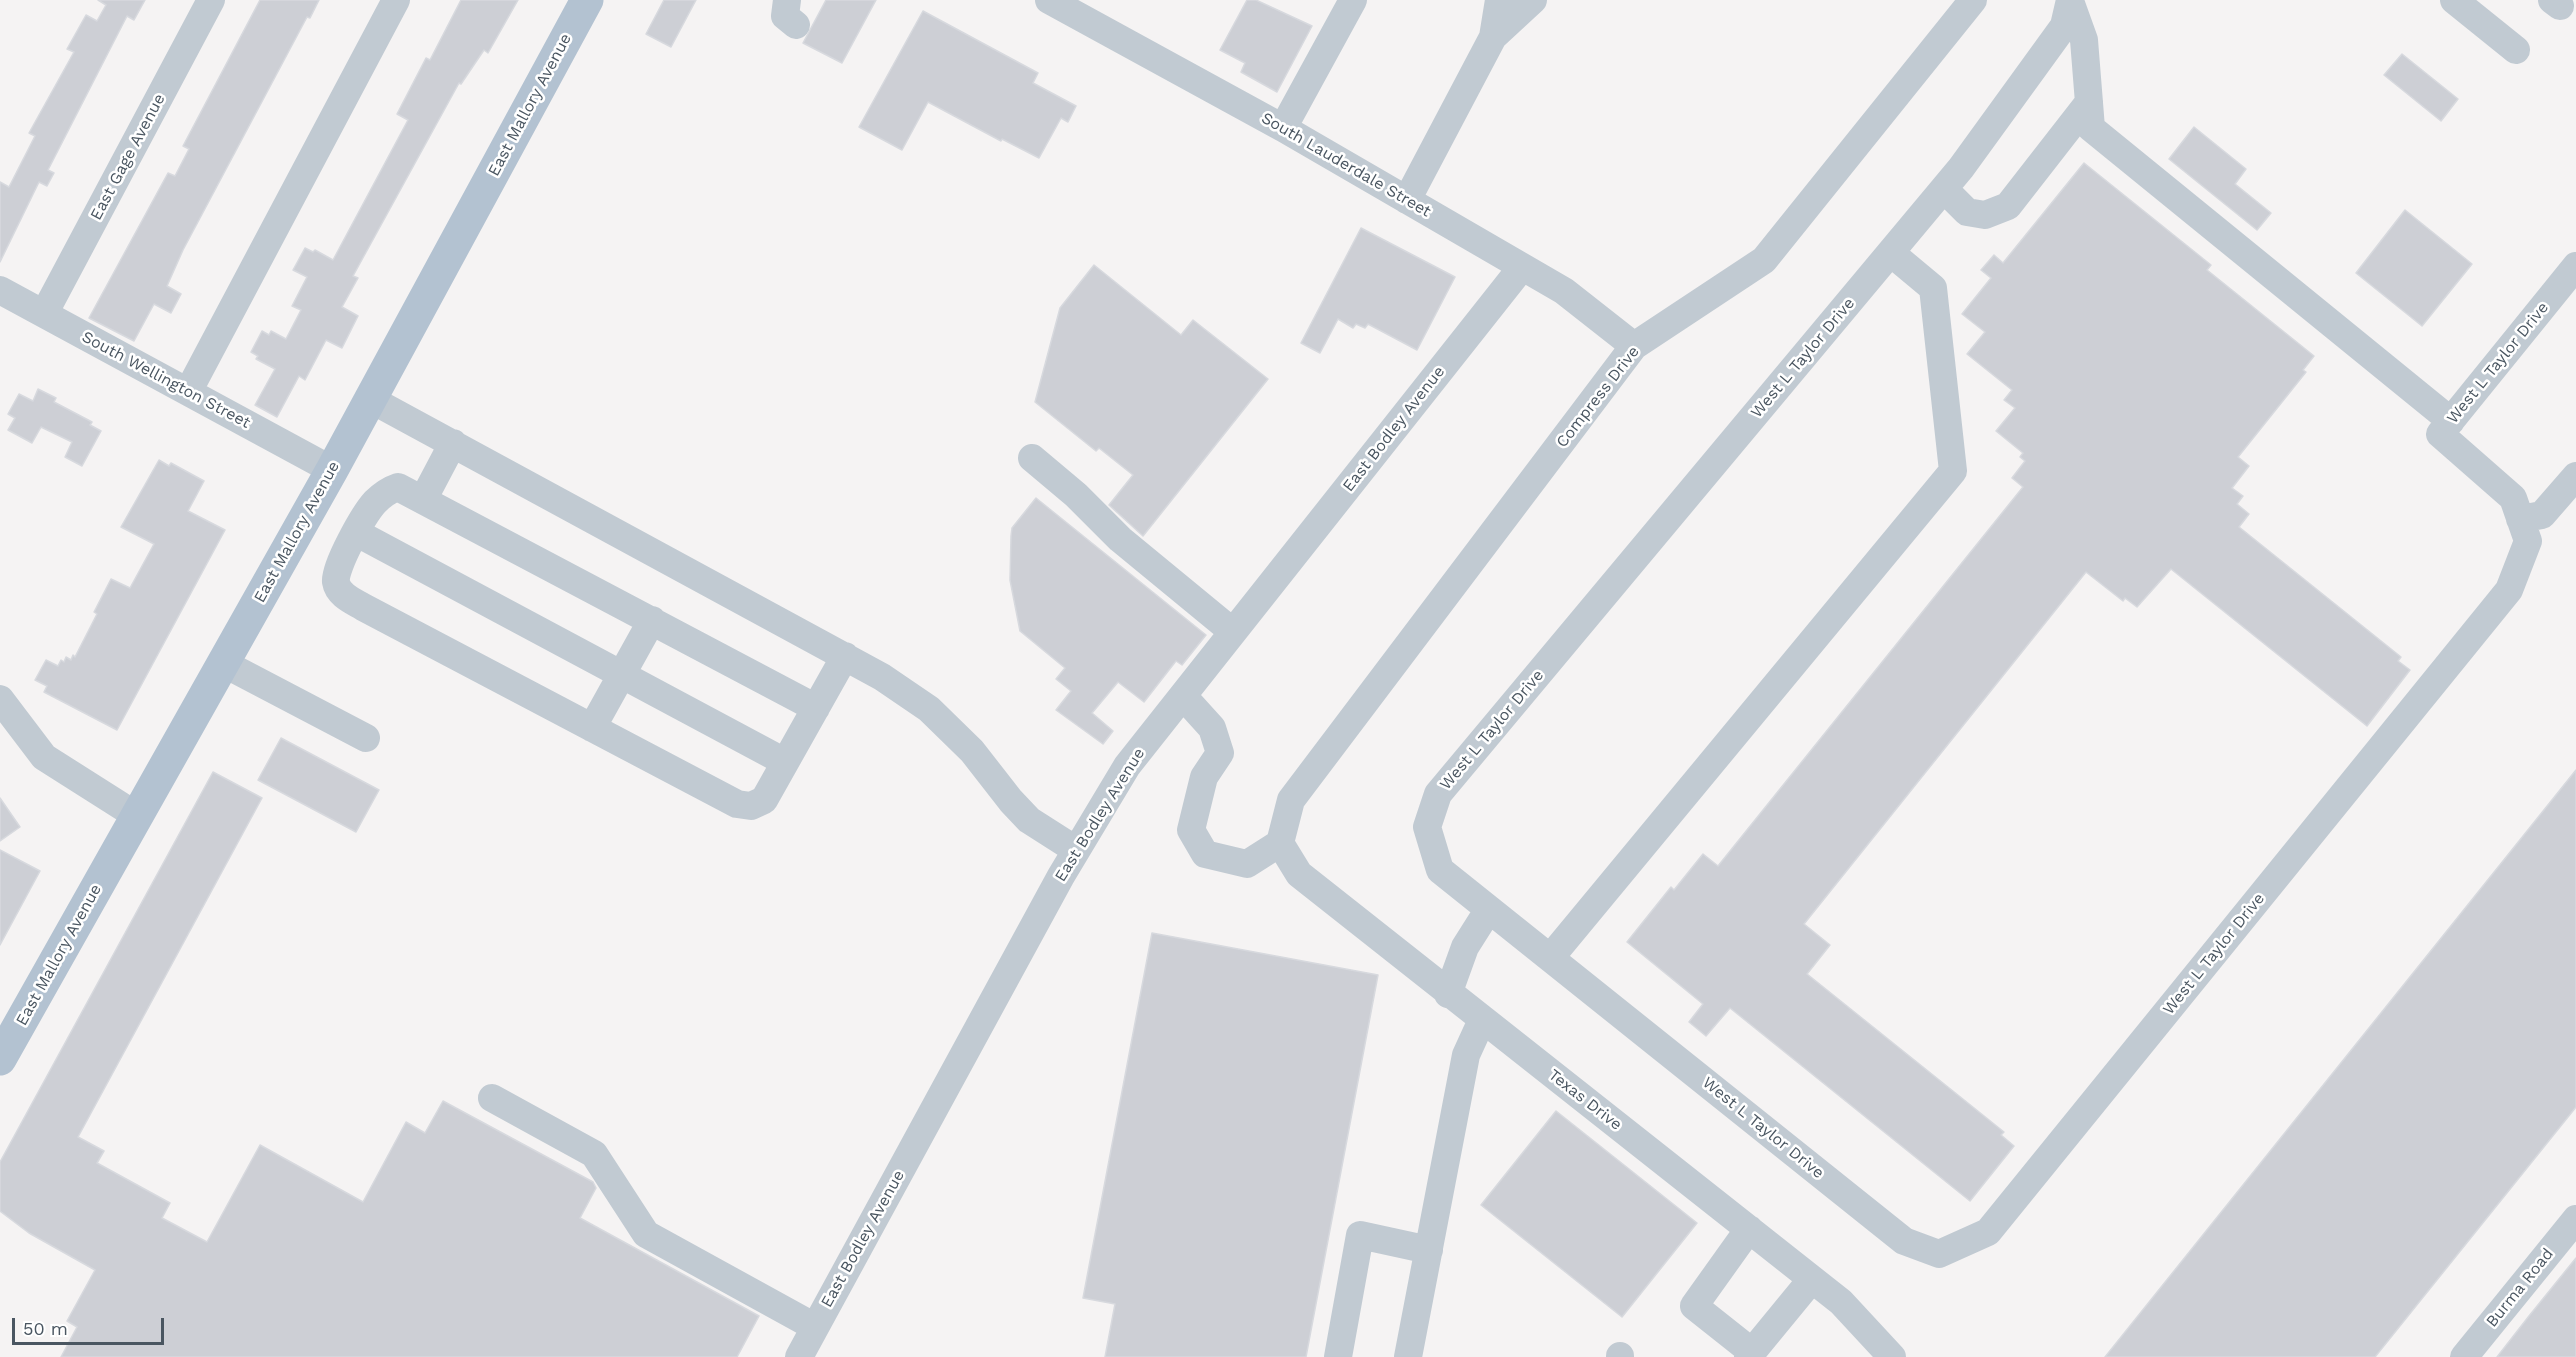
<!DOCTYPE html>
<html>
<head>
<meta charset="utf-8">
<style>
  body { margin:0 }
  #map { position:relative; width:2576px; height:1357px; overflow:hidden; background:#f5f3f3; font-family:"Work Sans",sans-serif }
  canvas { display:block }
  .scale { position:absolute; left:12px; top:1318px; width:152px; height:27px; box-sizing:border-box; border:3px solid #4a5661; border-top:0; padding-left:8px; font-size:18px; line-height:21px; white-space:nowrap; color:#4a5661; -webkit-text-stroke:4px #fff; paint-order:stroke }
</style>
</head>
<body>
<div id="map">
<canvas width="2576" height="1357"></canvas>
<div class="scale">50 m</div>
</div>
<script>
const c = document.querySelector('canvas').getContext('2d');
c.lineJoin = 'round';
function fill(path, color) { c.fillStyle = color; c.fill(path, 'evenodd'); }
function stroke(path, color, width, dash) { c.strokeStyle = color; c.lineWidth = width; c.lineCap = dash ? 'butt' : 'round'; c.setLineDash(dash || []); c.stroke(path); }
function write(font, color, halo, rows, align = 'center') {
  c.font = font + ' "Work Sans",sans-serif'; c.lineWidth = 5; c.setLineDash([]); c.textBaseline = 'middle'; c.strokeStyle = halo; c.fillStyle = color; for (const [text, x, y, turn = 0] of rows) {
    c.save(); c.translate(x, y); c.rotate((+turn || 0) * Math.PI / 180); c.textAlign = isNaN(turn) ? turn : align; if (halo) c.strokeText(text, 0, 0); c.fillText(text, 0, 0); c.restore();
  }
}
const building = new Path2D(`
  M98 0H145L134 20 127 16 48 170 54 173 47 186 39 182 0 262V182L9 187 35 136 29 133 74 52 67 49 86 15 97 21 106 5Z
  M260 0H319L310 18 307 17 183 250 167 286 181 294 171 313 154 304 134 341 89 318 168 173 175 176 189 149 183 146Z
  M461 0H518L488 53 484 50 461 84 459 83 353 276 358 278 342 307 358 316 342 348 326 340 305 380 299 376 277 417 255 405 275 369 256 359 258 356 251 352 262 331 269 335 271 331 286 339 301 310 292 306 307 277 293 270 305 248 313 252 315 250 333 260 408 120 397 114 426 58 430 60Z
  M664 0H696L671 47 646 34Z
  M826 0H876L842 63 803 43Z
  M1247 0H1256L1312 26 1277 92 1241 72 1245 63 1220 50Z
  M923 11 1038 73 1033 83 1076 106 1068 122 1061 118 1039 158 1002 139 1001 141 928 102 902 150 859 127Z
  M2402 54 2458 99 2441 121 2384 75Z
  M2194 127 2246 169 2235 184 2271 213 2257 230 2169 159Z
  M2084 163 2211 265 2207 270 2314 356 2303 370 2306 372 2238 457 2249 466 2232 488 2243 496 2237 504 2249 514 2239 527 2401 657 2398 661 2410 670 2367 726 2171 569 2137 607 2125 598 2123 601 2086 572 1804 924 1830 945 1807 974 2004 1132 2001 1135 2014 1146 1970 1201 1730 1008 1706 1036 1689 1022 1703 1004 1627 942 1671 887 1674 890 1703 854 1718 866 2023 487 2012 478 2025 461 2020 457 2023 453 1996 431 2015 408 2004 400 2012 390 1967 354 1985 332 1962 314 1991 278 1981 270 1994 255 2003 263Z
  M2405 210 2472 264 2422 326 2356 273Z
  M1361 228 1455 277 1417 350 1368 324 1365 328 1356 324 1353 328 1338 319 1320 353 1301 343Z
  M1094 265 1181 335 1193 320 1268 379 1143 536 1109 505 1133 475 1099 448 1096 451 1035 402 1060 308Z
  M38 389 56 398 54 402 92 422 90 425 101 431 82 466 65 457 72 442 41 427 32 443 8 430 15 418 8 414 19 394 33 401Z
  M159 460 169 466 171 463 204 481 188 511 225 530 117 730 44 692 47 686 35 680 46 660 58 666 61 660 64 662 66 657 71 660 73 655 75 657 97 614 94 612 111 579 130 588 154 544 121 527Z
  M1036 498 1206 635 1182 665 1176 661 1144 702 1118 682 1092 713 1113 731 1103 744 1056 710 1071 691 1056 679 1065 668 1020 631 1010 580 1011 536 1012 528Z
  M281 738 379 790 356 832 258 780Z
  M2576 770V1107L2375 1357H2105Z
  M213 772 262 798 78 1137 104 1151 97 1163 170 1203 162 1218 207 1242 260 1145 363 1202 406 1122 425 1133 443 1101 593 1182 596 1188 580 1218 759 1316 737 1357H61L77 1327 67 1321 95 1270 29 1233 0 1211V1162Z
  M0 798 20 827 0 841Z
  M0 850 40 871 0 945Z
  M1152 933 1378 975 1306 1357H1105L1115 1304 1083 1298Z
  M1556 1111 1697 1223 1622 1317 1481 1205Z
  M2576 1258V1357H2497L2529 1316Z`);
fill(building, '#cdcfd5');
stroke(building, '#d7d9de', 1.5);
stroke(new Path2D(`
  M787 0 785 16 796 25
  M1049 0 1283 128 1564 291 1634 346
  M2070 0 2064 26 1961 168 1438 794 1427 827 1440 870 1904 1241 1939 1254 1988 1232 2509 590 2528 541 2513 498 2440 434 2576 266
  M2454 0 2516 50
  M2552 0 2560 6
  M2070 1 2084 40 2091 128 2451 421
  M1493 37 1533 0
  M1283 128 1353 0
  M1944 189 1967 212 1985 215 2008 206 2089 102
  M1407 200 1493 37 1499 0
  M0 290 332 470
  M44 314 211 0
  M188 392 396 0
  M370 399 882 677 929 709 972 751 1011 801 1029 820 1076 850
  M1032 458 1076 495 1120 539 1233 632
  M424 498 453 443
  M2520 519 2542 515 2576 476
  M357 533 785 762
  M223 663 366 738
  M1183 696 1212 728 1220 753 1204 777 1191 830 1205 854 1247 864 1280 843
  M0 699 44 757 137 816
  M816 708 398 487C389 490 382 495 375 502 364 514 334 567 336 582 338 595 353 601 363 607L737 804 751 806 764 800 845 656
  M592 728 652 620
  M1280 843 1291 800 1634 346 1764 260 1973 0
  M1280 843 1299 874 1841 1302 1892 1357
  M1550 958 1953 471 1933 288 1891 253
  M1448 994 1465 947 1489 909
  M492 1098 594 1154 646 1234 815 1327
  M1749 1229 1694 1306 1752 1352
  M799 1357 1061 876 1127 766 1522 267
  M1338 1357 1360 1235 1429 1250
  M1408 1357 1466 1055 1482 1020
  M1620 1357V1356
  M1748 1357 1812 1279
  M2464 1357 2576 1219`), '#c1cad2', 28);
stroke(new Path2D(`
  M0 1059 332 470 587 0`), '#b3c2d1', 33);
write('16px', '#4a5661', '#fff', [
  ["East Mallory Avenue",530,105,-62],
  ["East Gage Avenue",128,157,-62],
  ["South Lauderdale Street",1346,165,30],
  ["West L Taylor Drive",1803,358,-50],
  ["West L Taylor Drive",2498,363,-51],
  ["South Wellington Street",166,380,28],
  ["Compress Drive",1598,397,-52],
  ["East Bodley Avenue",1394,429,-52],
  ["East Mallory Avenue",297,532,-61],
  ["West L Taylor Drive",1492,730,-50],
  ["East Bodley Avenue",1100,815,-58],
  ["West L Taylor Drive",2214,954,-51],
  ["East Mallory Avenue",59,955,-61],
  ["Texas Drive",1585,1100,38],
  ["West L Taylor Drive",1763,1128,39],
  ["East Bodley Avenue",863,1239,-61],
  ["Burma Road",2520,1288,-51]
]);
</script>
</body>
</html>
